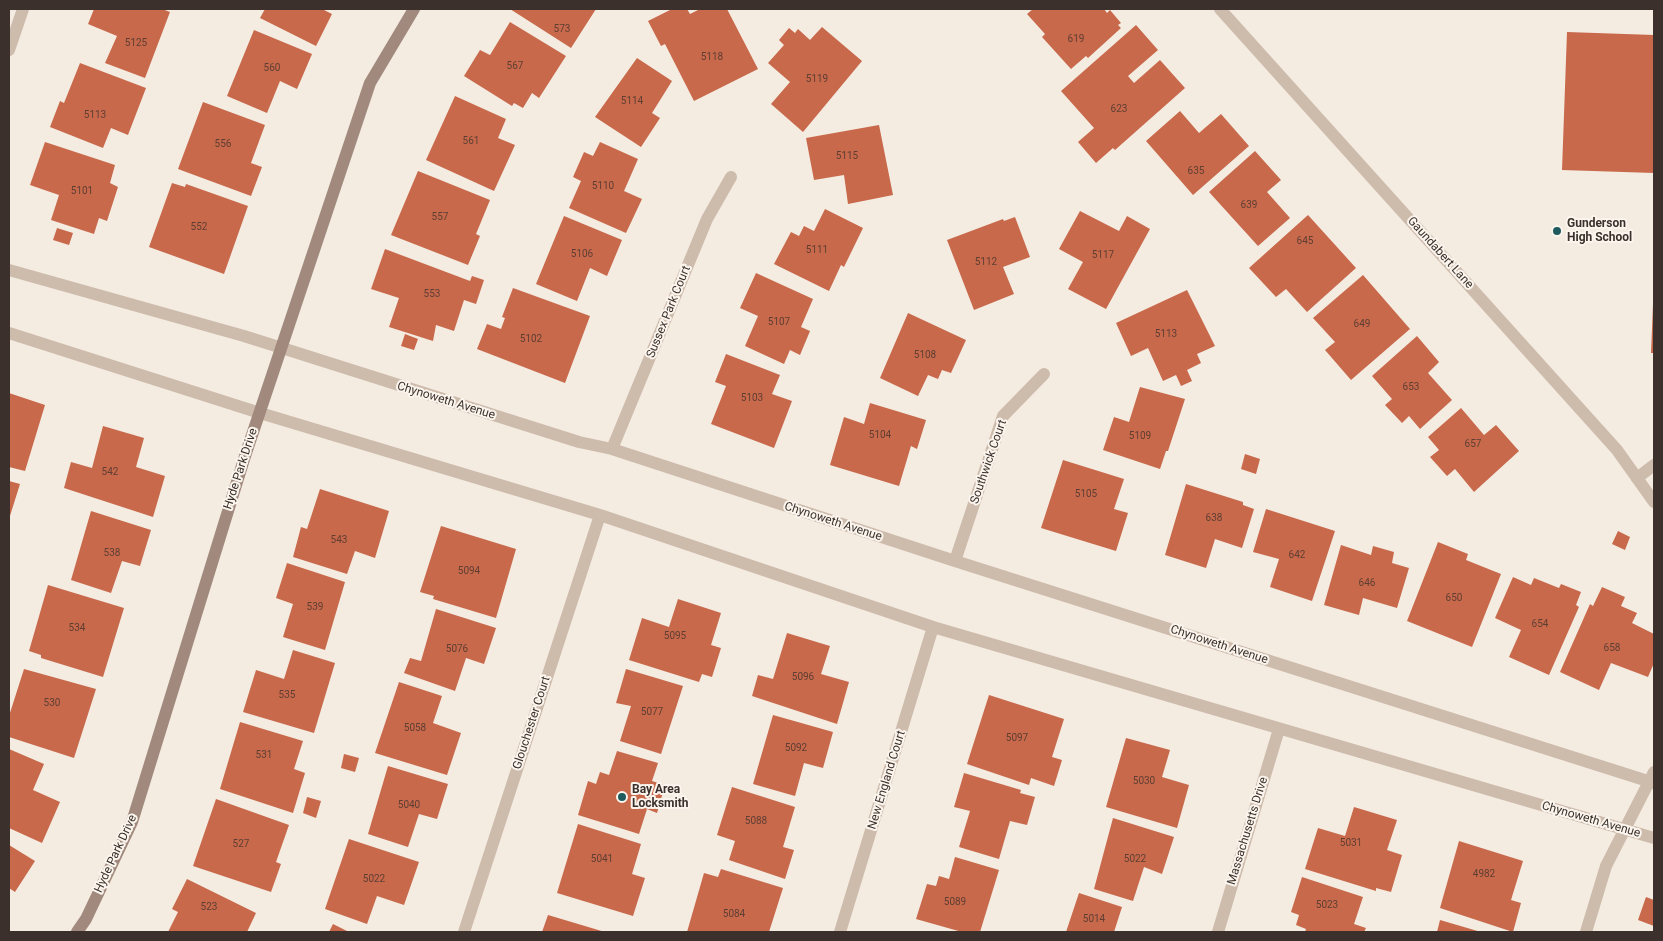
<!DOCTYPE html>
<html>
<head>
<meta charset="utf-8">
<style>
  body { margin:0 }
  #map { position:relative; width:1663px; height:941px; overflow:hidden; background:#f4ebe1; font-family:Roboto,sans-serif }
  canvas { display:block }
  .frame { position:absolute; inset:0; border:10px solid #3b302b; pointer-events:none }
</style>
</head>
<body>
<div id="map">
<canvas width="1663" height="941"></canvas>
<div class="frame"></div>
</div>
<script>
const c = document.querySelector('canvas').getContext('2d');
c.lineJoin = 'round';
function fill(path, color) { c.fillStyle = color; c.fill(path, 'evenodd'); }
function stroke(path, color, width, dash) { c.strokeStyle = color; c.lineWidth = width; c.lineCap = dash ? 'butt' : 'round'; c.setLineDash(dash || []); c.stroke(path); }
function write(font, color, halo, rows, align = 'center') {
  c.font = font + ' Roboto,sans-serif'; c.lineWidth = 4; c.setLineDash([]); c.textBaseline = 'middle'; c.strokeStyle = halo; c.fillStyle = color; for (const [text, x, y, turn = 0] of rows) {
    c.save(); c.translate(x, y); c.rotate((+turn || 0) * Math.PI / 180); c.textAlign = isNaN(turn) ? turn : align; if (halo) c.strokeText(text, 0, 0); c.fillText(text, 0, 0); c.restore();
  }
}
fill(new Path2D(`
  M94 9H162L170 12 145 78 105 63 117 36 88 24Z
  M265 9H322L332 14 316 46 260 18Z
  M510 9H596L571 48Z
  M672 9H687L690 14 700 9H727L758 69 694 101 665 44 661 46 648 21Z
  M1033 9H1104L1107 13 1110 10 1121 23 1118 25 1121 28 1088 58 1086 56 1071 69 1042 37 1045 34 1027 14Z
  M510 22 566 56 539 98 532 93 523 108 514 103 512 106 464 76 480 50 490 55Z
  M1136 25 1158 50 1128 76 1134 83 1160 60 1185 88 1115 150 1113 148 1096 163 1078 142 1094 128 1061 91Z
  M822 27 862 61 803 132 771 104 790 82 768 63 784 45 779 40 789 28 795 33 798 29 810 40Z
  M254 30 312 54 297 89 280 81 267 113 227 96Z
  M1567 32 1654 35V173L1562 170Z
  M637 58 672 81 652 113 660 118 641 147 595 117Z
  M80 63 146 88 128 135 111 128 103 148 50 127 60 101 64 103Z
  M455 96 506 119 498 138 515 145 494 191 426 160Z
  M203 102 265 125 251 163 262 167 251 196 178 169Z
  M1180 111 1199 133 1221 114 1249 146 1193 195 1146 141Z
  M879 125 893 195 848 204 844 175 814 180 806 138Z
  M45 142 115 165 110 183 118 187 107 221 99 218 94 234 51 220 59 195 30 185Z
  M600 142 638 159 624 191 642 199 626 233 569 208 581 181 573 177 584 152 593 156Z
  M1255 151 1281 180 1267 192 1290 218 1258 246 1209 192Z
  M418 171 490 200 476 234 480 236 468 265 391 235Z
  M172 183 185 187 186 184 248 206 224 274 149 247Z
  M825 209 863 228 844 267 841 265 829 291 774 264 791 232 799 236 804 226 814 231Z
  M1080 211 1119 231 1127 216 1150 229 1106 309 1068 289 1083 262 1059 249Z
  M1308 215 1356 268 1307 312 1286 289 1276 297 1249 268Z
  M564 216 622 240 607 276 590 268 577 301 536 284Z
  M1015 217 1030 257 1003 267 1014 294 974 310 947 240 1003 219 1004 221Z
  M57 228 73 233 69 245 53 240Z
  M385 249 470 281 472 276 484 280 476 304 464 300 454 331 436 325 433 341 389 327 399 298 371 289Z
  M756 273 813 299 801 327 810 331 800 355 790 350 784 364 745 346 758 316 740 308Z
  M1363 275 1410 329 1351 380 1325 350 1335 342 1313 318Z
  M513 288 590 316 565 383 477 349 487 324 501 329 505 318 502 317Z
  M1187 290 1215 346 1197 354 1201 363 1187 370 1192 381 1181 386 1176 375 1163 381 1148 348 1131 356 1116 323Z
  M1653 304H1654V353H1651Z
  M908 313 966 340 951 373 942 370 938 379 928 375 918 396 880 378Z
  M405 334 418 339 414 350 401 346Z
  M1417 336 1439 362 1428 373 1452 400 1420 429 1409 416 1402 423 1385 405 1392 399 1372 376Z
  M726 354 780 375 772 394 792 401 774 448 711 424 726 386 715 382Z
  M1140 387 1185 399 1168 451H1166L1160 469 1103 450 1114 417 1129 422Z
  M9 393 45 405 25 471 9 467Z
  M870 403 926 420 917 449 911 446 899 486 830 465 844 417 864 424Z
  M1461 408 1484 435 1496 425 1519 451 1474 492 1455 469 1447 476 1430 457 1439 450 1428 437Z
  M103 426 144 438 136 467 165 476 153 517 64 488 71 462 92 468Z
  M1245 454 1260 459 1256 474 1241 469Z
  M1063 460 1124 479 1114 509 1128 513 1116 551 1041 528Z
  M9 481 20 484 9 519Z
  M1186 484 1243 502V505L1254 509 1242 548 1215 539 1206 568 1165 555Z
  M320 489 389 511 375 558 355 551 347 574 293 557 301 527 307 529Z
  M1266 509 1335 531 1312 601 1270 587 1279 559 1253 552Z
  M91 511 151 530 140 566 122 561 111 593 71 580Z
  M441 526 516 549 496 618 433 599 434 596 420 592Z
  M1618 531 1630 537 1625 550 1612 544Z
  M1438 542 1468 554 1466 560 1501 574 1472 647 1407 621Z
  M1341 545 1371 555 1373 546 1394 552 1392 563 1409 568 1397 608 1363 598 1359 615 1324 605Z
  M287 563 345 582 325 650 283 637 293 604 276 598Z
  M1513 577 1531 585 1534 578 1559 588 1561 584 1581 592 1576 605 1579 607 1549 675 1509 657 1521 630 1495 618Z
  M48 585 124 608 103 677 41 658V655L29 651Z
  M1602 587 1625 597 1621 606 1637 613 1632 623 1654 634V663L1648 677 1611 663 1599 690 1560 672 1590 604 1593 606Z
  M678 599 721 613 711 645 721 648 712 677 702 674 699 682 629 660 642 618 669 627Z
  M436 609 496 628 484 664 466 658 455 691 404 673 410 658 421 661Z
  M787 633 830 646 821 674 849 682 837 724 752 696 758 675 773 679Z
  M293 650 335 663 314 733 243 712 256 670 284 679Z
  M24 669 96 689 74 758 9 737V716Z
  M626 669 683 686 661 754 620 741 631 706 616 703Z
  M399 682 442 696 433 723 461 733 447 775 375 753Z
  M989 695 1064 719 1052 757 1062 760 1054 786 1031 778 1029 785 967 764Z
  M773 715 833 732 823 768 804 763 795 796 753 784Z
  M240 722 303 741 294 769 305 773 293 813 220 789Z
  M1126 738 1170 750 1162 777 1189 785 1177 828 1106 807Z
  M9 749 44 764 33 790 60 802 42 843 9 828Z
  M617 751 658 763 652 781 665 785 657 813 647 809 639 834 578 815 588 781 596 784 600 772 609 775Z
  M344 754 359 758 355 772 341 768Z
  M388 766 448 784 437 819 419 814 408 847 368 834Z
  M964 773 1021 790 1020 793 1035 797 1027 825 1010 821 999 859 959 847 970 811 954 807Z
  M732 787 795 807 783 847 794 850 785 879 729 860 735 841 717 835Z
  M307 797 321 801 316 818 303 813Z
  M216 799 289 825 276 862 281 864 271 892 193 866Z
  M1354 807 1397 820 1387 850 1402 855 1391 892 1376 888V891L1305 869 1318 828 1345 836Z
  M1113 818 1174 837 1162 874 1144 867 1133 901 1094 889Z
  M578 824 641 844 632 874 645 878 633 916 557 893Z
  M349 839 419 862 404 905 377 896 367 924 325 909Z
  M1459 841 1523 861 1511 900 1521 903 1513 932 1440 908Z
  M9 845 35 861 15 892 9 888Z
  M955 857 999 870 980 932H962L916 919 927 884 936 886 939 876 949 879Z
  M721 869 783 888 769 932H687L704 873 718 877Z
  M1302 877 1363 897 1354 924 1366 928 1364 932H1305L1306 929 1296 925 1299 915 1291 912Z
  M187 879 256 913 247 932H168L178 912 172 909Z
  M1079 893 1122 907 1114 932H1066Z
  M1646 897 1654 900V926L1638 920Z
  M548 915 605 932H542Z
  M1440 920 1481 932H1437Z
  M333 924 349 932H329Z`), '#c8694b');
stroke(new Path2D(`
  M1637 478 1654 465`), '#cdbbac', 12);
stroke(new Path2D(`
  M1220 9 1617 450 1654 502
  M9 50 23 9
  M9 270 244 336 579 442 612 449 955 561 1654 783
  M9 333 260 413 600 515 933 627 1654 838
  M612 449 707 219 731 177
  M955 561 1003 416 1044 374
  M464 932 600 515
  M840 932 933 627
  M1218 932 1279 729
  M1586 932 1606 866 1654 772`), '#cdbbac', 12);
stroke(new Path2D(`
  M77 932 86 919 132 822 245 456 370 83 414 9`), '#a18a7d', 12);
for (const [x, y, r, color] of [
  [1557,231,5,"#1f5a5e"],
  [622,797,5,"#1f5a5e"]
]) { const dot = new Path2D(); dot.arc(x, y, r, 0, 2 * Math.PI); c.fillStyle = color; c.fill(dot); stroke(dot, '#fbf5ee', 2); }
write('10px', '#5e3e33', null, [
  ["573",562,29],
  ["619",1076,39],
  ["5125",136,43],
  ["5118",712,57],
  ["567",515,66],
  ["560",272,68],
  ["5119",817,79],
  ["5114",632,101],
  ["623",1119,109],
  ["5113",95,115],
  ["561",471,141],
  ["556",223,144],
  ["5115",847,156],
  ["635",1196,171],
  ["5110",603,186],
  ["5101",82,191],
  ["639",1249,205],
  ["557",440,217],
  ["552",199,227],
  ["645",1305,241],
  ["5111",817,250],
  ["5106",582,254],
  ["5117",1103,255],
  ["5112",986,262],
  ["553",432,294],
  ["5107",779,322],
  ["649",1362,324],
  ["5113",1166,334],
  ["5102",531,339],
  ["5108",925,355],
  ["653",1411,387],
  ["5103",752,398],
  ["5104",880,435],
  ["5109",1140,436],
  ["657",1473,444],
  ["542",110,472],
  ["5105",1086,494],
  ["638",1214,518],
  ["543",339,540],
  ["538",112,553],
  ["642",1297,555],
  ["5094",469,571],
  ["646",1367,583],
  ["650",1454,598],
  ["539",315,607],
  ["654",1540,624],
  ["534",77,628],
  ["5095",675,636],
  ["658",1612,648],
  ["5076",457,649],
  ["5096",803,677],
  ["535",287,695],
  ["530",52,703],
  ["5077",652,712],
  ["5058",415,728],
  ["5097",1017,738],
  ["5092",796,748],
  ["531",264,755],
  ["5030",1144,781],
  ["5040",409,805],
  ["5088",756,821],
  ["5031",1351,843],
  ["527",241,844],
  ["5041",602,859],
  ["5022",1135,859],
  ["4982",1484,874],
  ["5022",374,879],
  ["5089",955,902],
  ["5023",1327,905],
  ["523",209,907],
  ["5084",734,914],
  ["5014",1094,919]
]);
write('bold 12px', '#3b302b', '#fbf5ee', [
  ["Gunderson",1567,224],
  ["High School",1567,238],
  ["Bay Area",632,790],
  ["Locksmith",632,804]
], 'left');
write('12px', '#3b302b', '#fbf5ee', [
  ["Gaundabert Lane",1440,253,48],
  ["Sussex Park Court",669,312,-68],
  ["Chynoweth Avenue",446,401,17],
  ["Southwick Court",989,462,-71],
  ["Hyde Park Drive",241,469,-72],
  ["Chynoweth Avenue",833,522,18],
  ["Chynoweth Avenue",1219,645,18],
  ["Glouchester Court",532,723,-72],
  ["New England Court",887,780,-73],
  ["Chynoweth Avenue",1591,820,16],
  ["Massachusetts Drive",1248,831,-73],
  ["Hyde Park Drive",116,854,-65]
]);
</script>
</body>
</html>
